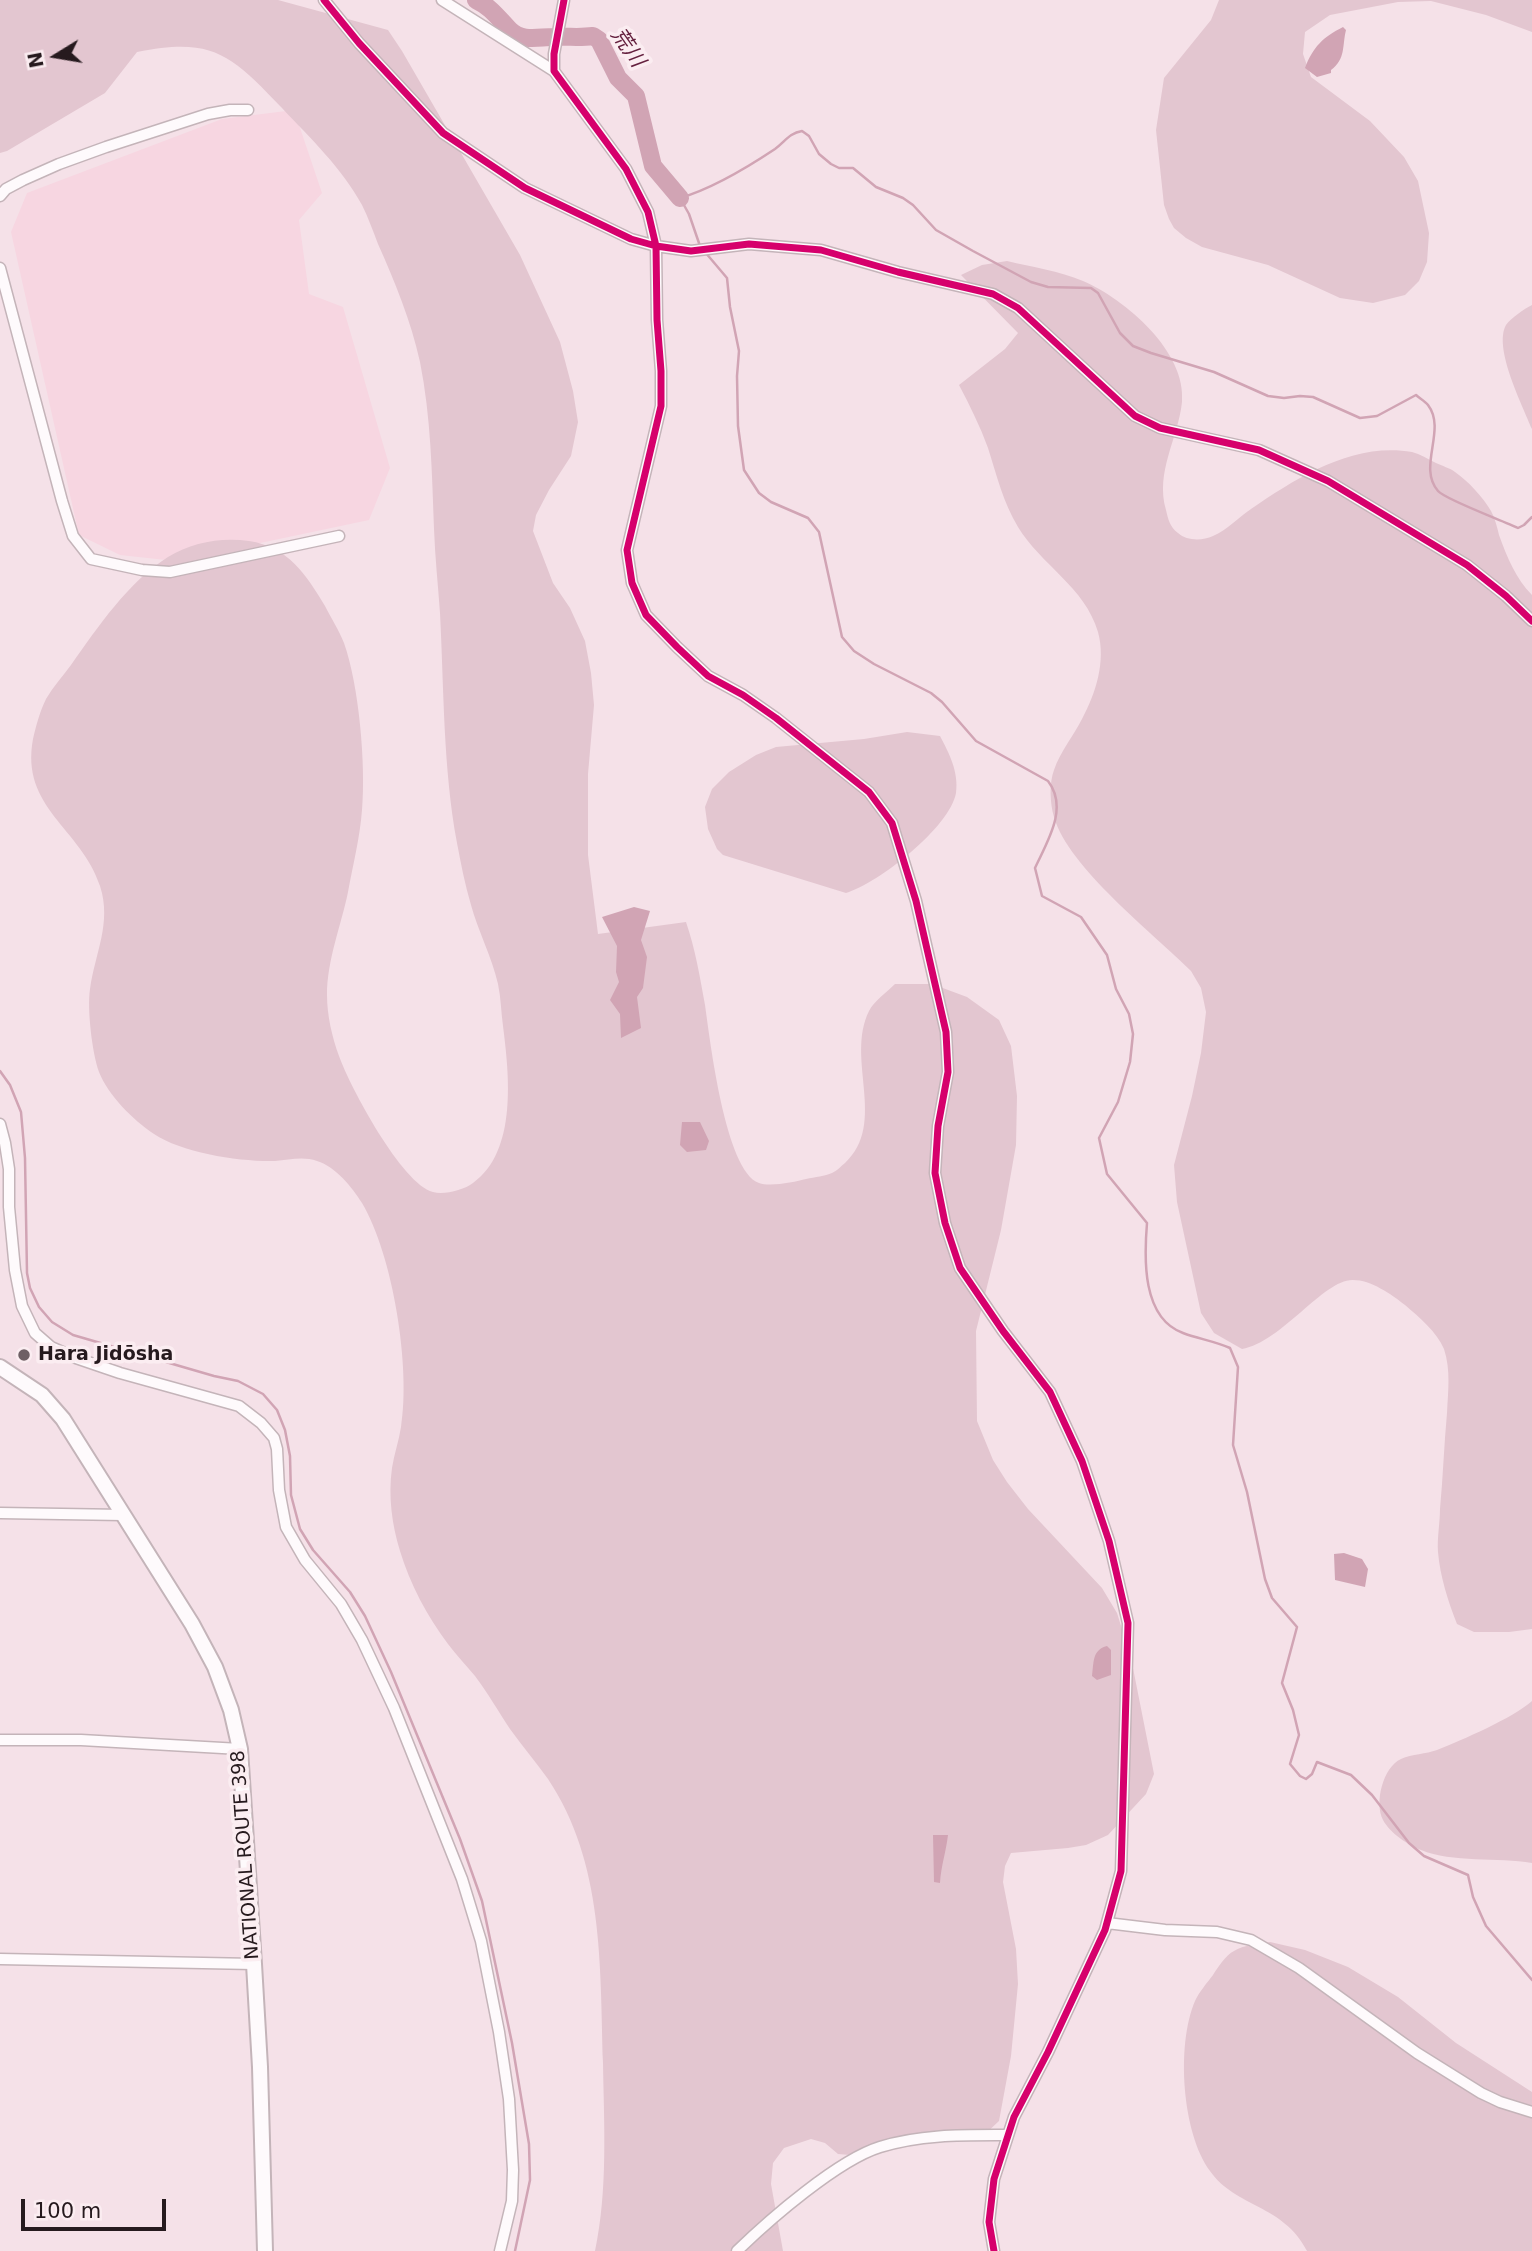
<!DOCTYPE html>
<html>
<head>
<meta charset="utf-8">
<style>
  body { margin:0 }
  #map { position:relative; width:1532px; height:2251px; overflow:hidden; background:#f5e1e8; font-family:"DejaVu Sans",sans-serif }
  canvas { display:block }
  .north { position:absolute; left:21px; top:21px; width:70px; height:70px; -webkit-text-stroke:5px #fbedf1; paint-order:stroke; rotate:259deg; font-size:19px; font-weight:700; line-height:28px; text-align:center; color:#261a1e }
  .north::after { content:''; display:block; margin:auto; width:24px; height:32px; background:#261a1e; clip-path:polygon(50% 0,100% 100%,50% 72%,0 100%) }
  .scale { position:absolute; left:21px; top:2199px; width:145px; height:32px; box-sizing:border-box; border:4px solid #261a1e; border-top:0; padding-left:9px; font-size:21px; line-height:24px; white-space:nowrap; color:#261a1e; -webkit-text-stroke:5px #fbedf1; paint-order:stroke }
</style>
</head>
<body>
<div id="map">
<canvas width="1532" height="2251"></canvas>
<div class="north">N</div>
<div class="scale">100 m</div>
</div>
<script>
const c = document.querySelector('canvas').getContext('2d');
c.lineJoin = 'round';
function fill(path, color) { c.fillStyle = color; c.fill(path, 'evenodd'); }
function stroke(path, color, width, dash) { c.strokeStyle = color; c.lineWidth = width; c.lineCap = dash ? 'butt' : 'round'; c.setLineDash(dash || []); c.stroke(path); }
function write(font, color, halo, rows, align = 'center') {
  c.font = font + ' "DejaVu Sans","Noto Sans JP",sans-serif'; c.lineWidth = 7; c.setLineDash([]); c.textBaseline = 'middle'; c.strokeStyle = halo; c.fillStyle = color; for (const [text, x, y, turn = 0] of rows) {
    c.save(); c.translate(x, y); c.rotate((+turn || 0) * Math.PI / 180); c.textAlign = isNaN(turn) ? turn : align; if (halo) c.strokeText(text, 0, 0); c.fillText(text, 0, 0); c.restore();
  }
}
fill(new Path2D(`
  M294 110 322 193 299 220 309 294 343 307 390 468 369 520 175 561 120 555 79 535 11 232 27 193 222 119Z`), '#f7d6e1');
fill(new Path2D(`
  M0 0H278L388 30 402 51 520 255 560 342 573 391 578 422 571 456 549 490 536 515 533 531 553 583 570 608 585 641 591 673 594 705 588 774V855L598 934 686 922C695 948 700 977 705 1005 710 1039 725 1171 759 1183 770 1187 795 1182 806 1179 815 1177 825 1176 832 1173 837 1171 841 1166 845 1163 888 1123 845 1059 869 1011 874 1001 887 992 895 984H932L967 997 999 1020 1011 1046 1017 1096 1016 1145 1001 1230 976 1331 977 1421 993 1460 1007 1482 1028 1509 1102 1588 1117 1613 1131 1658 1154 1774 1146 1794 1108 1835 1086 1845 1068 1848 1011 1853 1005 1866 1003 1882 1016 1949 1018 1984 1011 2056 999 2121 983 2136 960 2141 940 2133 894 2147 850 2155 838 2154 825 2143 811 2139 784 2148 773 2163 771 2184 783 2251H595C608 2190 604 2125 603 2063 600 1965 604 1863 548 1779 536 1762 522 1746 510 1729 498 1711 488 1693 475 1676 466 1665 456 1655 448 1644 427 1616 410 1584 400 1551 392 1525 388 1496 392 1468 394 1454 399 1441 401 1427 411 1368 393 1255 362 1203 352 1187 336 1167 317 1161 303 1156 289 1160 275 1161 241 1162 182 1153 154 1134 133 1120 108 1095 99 1072 92 1052 87 1009 90 989 95 953 112 923 100 886 81 828 20 808 33 739 36 726 40 711 46 699 53 687 62 677 71 665 98 627 128 582 168 557 192 542 222 537 249 541 288 547 306 574 325 606 331 618 339 630 344 643 359 685 366 765 362 810 360 837 353 865 348 892 341 926 327 960 327 995 327 1015 332 1037 339 1056 350 1087 402 1184 433 1192 444 1195 464 1190 473 1183 518 1151 509 1073 503 1026 501 1012 501 998 498 984 492 957 478 931 471 905 465 885 461 864 457 843 443 767 444 690 440 613 438 585 435 557 434 529 432 474 431 417 420 362 411 321 395 282 378 244 373 231 368 217 362 205 342 168 310 138 282 108 230 54 213 37 137 52L105 93 7 151 0 153Z
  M1219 0H1532V32L1486 15 1431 1 1398 2 1330 15 1305 32 1303 54 1311 77 1370 121 1404 157 1418 181 1429 233 1427 262 1419 281 1405 295 1373 303 1340 298 1268 265 1202 247 1186 238 1174 228 1169 219 1164 205 1156 130 1164 78 1211 20Z
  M1007 261C1032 267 1059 271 1083 281 1125 299 1187 352 1182 402 1178 439 1155 472 1166 510 1168 519 1170 527 1178 533 1187 541 1202 541 1213 536 1227 530 1239 517 1251 509 1298 477 1353 442 1412 452 1420 454 1428 459 1436 463 1442 466 1450 468 1455 472 1468 481 1483 497 1491 511 1495 518 1497 527 1499 535 1507 557 1516 579 1532 595V1629L1509 1632H1474L1457 1624C1448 1601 1440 1576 1438 1552 1437 1538 1440 1523 1440 1509 1443 1477 1444 1445 1447 1413 1448 1392 1451 1370 1444 1349 1437 1332 1419 1317 1405 1305 1391 1294 1371 1280 1353 1280 1324 1279 1282 1342 1242 1349L1214 1333 1201 1313 1177 1202 1174 1165 1192 1096 1201 1053 1206 1012 1201 988 1191 971C1153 933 1068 867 1054 817 1050 804 1049 783 1054 770 1060 752 1074 735 1082 719 1096 693 1106 661 1098 632 1085 587 1041 565 1018 527 1003 502 997 476 988 448 980 426 970 406 959 385L1005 349 1018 333 961 275 982 265Z
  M1532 305V429C1523 406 1493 348 1506 325 1511 318 1524 309 1532 305Z
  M907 732 940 736C949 753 959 772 956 793 950 827 879 883 846 893L723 855 717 849 708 829 705 807 712 789 729 772 756 755 776 747 864 739Z
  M1532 1701V1863C1498 1857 1452 1863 1421 1850 1408 1845 1390 1833 1383 1820 1374 1803 1383 1767 1401 1759 1412 1754 1426 1754 1437 1750 1462 1740 1513 1718 1532 1701Z
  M1270 1942 1305 1950 1348 1967 1398 1997 1456 2043 1532 2092V2251H1307C1283 2204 1236 2208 1210 2171 1182 2133 1176 2045 1195 2001 1199 1992 1207 1983 1213 1975 1218 1967 1226 1955 1234 1951 1243 1945 1260 1944 1270 1942Z`), '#e3c6d0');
fill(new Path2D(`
  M1343 27 1346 30C1342 46 1346 59 1331 70V73L1317 77 1305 68C1313 47 1323 37 1343 27Z
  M634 907 650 911 641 940 647 957 643 988 637 997 641 1028 621 1038 620 1014 610 1000 619 982 616 972 617 946 602 917Z
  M682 1122H700L709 1141 706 1150 687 1152 680 1145Z
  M1344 1553 1362 1559 1368 1569 1365 1587 1335 1580 1334 1554Z
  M1107 1646 1111 1650V1675L1097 1680 1092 1676C1094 1662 1092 1650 1107 1646Z
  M933 1835H948C946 1852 941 1866 940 1883L934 1882Z`), '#d1a4b4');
stroke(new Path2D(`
  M700 246 689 214 680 198C711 189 748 167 775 149 785 142 789 133 802 131L809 136 819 154 831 164 839 168H853L876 187 903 198 913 205 936 230 973 251 1031 282 1048 287 1091 288 1098 293 1120 333 1133 346 1151 353 1214 372 1268 396 1284 398 1300 396 1313 397 1360 418 1377 416 1416 395C1419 398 1425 401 1428 405 1447 430 1417 467 1438 491 1446 500 1504 521 1518 528L1524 525 1532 517
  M705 252 727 278 730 307 739 351 737 376 738 426 744 470 759 493 771 502 808 518 819 532 842 637 854 651 874 664 931 693 942 702 976 741 1048 781C1069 808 1047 842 1035 868L1042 896 1081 917 1107 955 1116 989 1129 1014 1133 1034 1130 1062 1118 1102 1099 1138 1107 1174 1147 1223C1144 1259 1142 1318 1183 1333 1199 1339 1214 1341 1230 1348L1238 1367 1233 1445 1247 1492 1265 1579 1272 1598 1297 1627 1282 1683 1293 1710 1299 1735 1290 1764 1300 1776 1306 1779 1312 1774 1317 1762 1351 1775 1372 1795 1409 1843 1424 1856 1468 1875 1473 1897 1486 1926 1532 1980
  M0 1071 10 1085 21 1112 25 1158 27 1273 30 1288 39 1307 52 1322 73 1335 214 1376 238 1381 263 1394 277 1410 285 1430 290 1456 291 1495 300 1529 313 1550 350 1592 365 1616 391 1672 460 1839 482 1901 512 2043 529 2144 530 2180 515 2251`), '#d1a4b4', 2.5);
stroke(new Path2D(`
  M476 0C491 7 499 19 510 30 522 42 538 37 553 37 567 36 579 38 593 36L599 40 618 78 636 96 653 166 680 198`), '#d1a4b4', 18);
const minor = new Path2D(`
  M324 0 359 43 443 133 525 188 631 239 656 246 691 251 749 244 821 250 898 272 993 294 1018 308 1135 416 1160 428 1259 450 1328 481 1467 565 1506 596 1532 621
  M442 0 554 71
  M564 0 554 54V71L626 169 648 212 656 246 657 320 661 371V406L627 550 632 583 646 615 677 647 708 676 743 695 776 718 869 792 892 823 916 901 946 1032 948 1072 938 1126 935 1173 945 1223 960 1268 1003 1331 1050 1392 1082 1461 1109 1541 1128 1623 1121 1871 1105 1930 1048 2052 1014 2117 994 2179 989 2222 994 2251
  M0 196 6 189 23 180 59 164 106 147 208 114 230 110H248
  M0 268 62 501 73 536 91 559 142 570 170 572 339 536
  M0 1124 5 1143 9 1169V1207L15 1270 22 1306 35 1333 51 1347 76 1358 120 1373 239 1406 261 1423 274 1438 277 1449 279 1490 286 1527 305 1560 341 1604 362 1640 394 1708 462 1879 481 1941 499 2032 509 2099 513 2170 512 2201 500 2251
  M0 1513 123 1515
  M0 1740H81L240 1749
  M1107 1923 1165 1930 1217 1932 1251 1940 1299 1968 1417 2053 1481 2093 1500 2102 1532 2112
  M0 1959 254 1964
  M737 2251C770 2219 838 2160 880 2147 921 2134 966 2135 1008 2135`);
const highway = new Path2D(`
  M0 1367 42 1395 63 1419 192 1624 215 1667 231 1710 240 1749 254 1964 260 2067 265 2251`);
stroke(minor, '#c4b4b9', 13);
stroke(highway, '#c4b4b9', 18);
stroke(minor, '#fefafc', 10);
stroke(highway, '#fefafc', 14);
stroke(new Path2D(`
  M324 0 359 43 443 133 525 188 631 239 656 246 691 251 749 244 821 250 898 272 993 294 1018 308 1135 416 1160 428 1259 450 1328 481 1467 565 1506 596 1532 621
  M564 0 554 54V71L626 169 648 212 656 246 657 320 661 371V406L627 550 632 583 646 615 677 647 708 676 743 695 776 718 869 792 892 823 916 901 946 1032 948 1072 938 1126 935 1173 945 1223 960 1268 1003 1331 1050 1392 1082 1461 1109 1541 1128 1623 1121 1871 1105 1930 1048 2052 1014 2117 994 2179 989 2222 994 2251`), '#d6006c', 7);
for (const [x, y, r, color] of [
  [24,1355,7,"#6e6065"]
]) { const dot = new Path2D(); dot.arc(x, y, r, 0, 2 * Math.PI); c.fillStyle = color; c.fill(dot); stroke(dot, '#fbedf1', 2.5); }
write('bold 19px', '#261a1e', '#fbedf1', [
  ["Hara Jidōsha",38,1355]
], 'left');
write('19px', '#261a1e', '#fbedf1', [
  ["NATIONAL ROUTE 398",246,1855,-94]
]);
write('italic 21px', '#65213f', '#fbedf1', [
  ["荒川",627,48,55]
]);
</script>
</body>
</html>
